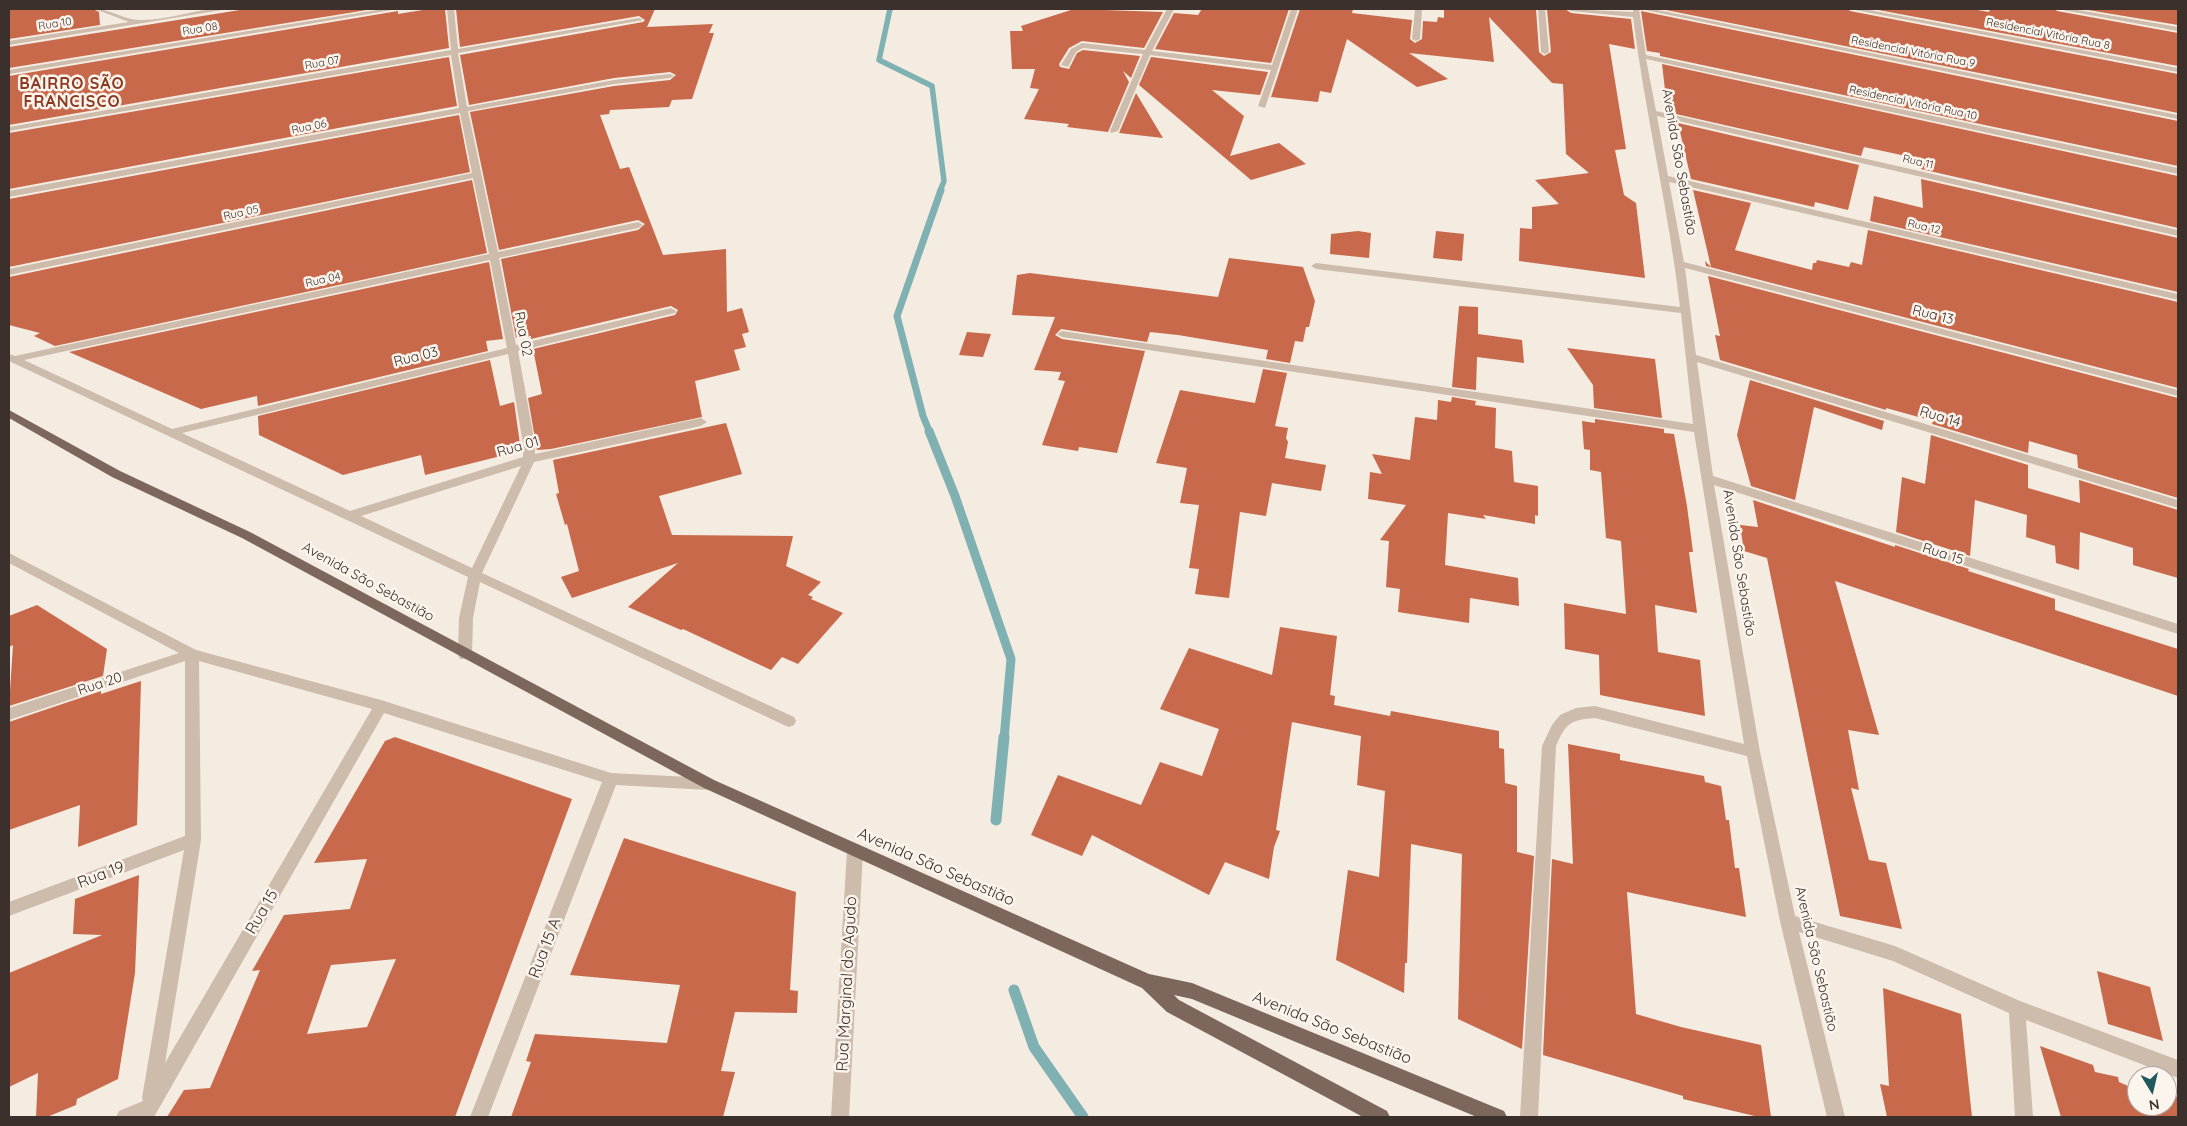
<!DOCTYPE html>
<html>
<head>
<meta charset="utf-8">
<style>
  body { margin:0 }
  #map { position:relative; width:2187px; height:1126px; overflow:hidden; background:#f4ebe1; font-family:Quicksand,sans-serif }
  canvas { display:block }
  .frame { position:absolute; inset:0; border:10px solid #3b302b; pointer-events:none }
  .north { position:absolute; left:2127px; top:1066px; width:50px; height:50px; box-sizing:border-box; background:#fbf5ee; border:1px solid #aea6a0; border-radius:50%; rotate:171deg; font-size:14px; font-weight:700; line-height:20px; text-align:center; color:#3b302b }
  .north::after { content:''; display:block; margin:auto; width:18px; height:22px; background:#1f5a5e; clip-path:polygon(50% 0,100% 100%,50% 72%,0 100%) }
</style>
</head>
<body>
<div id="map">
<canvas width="2187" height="1126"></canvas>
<div class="frame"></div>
<div class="north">N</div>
</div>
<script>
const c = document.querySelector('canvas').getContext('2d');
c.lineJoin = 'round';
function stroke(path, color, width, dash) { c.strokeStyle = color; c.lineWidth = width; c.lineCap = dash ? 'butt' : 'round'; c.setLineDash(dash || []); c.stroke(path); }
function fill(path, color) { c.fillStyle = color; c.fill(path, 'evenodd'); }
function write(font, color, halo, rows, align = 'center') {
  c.font = font + ' Quicksand,sans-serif'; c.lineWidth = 5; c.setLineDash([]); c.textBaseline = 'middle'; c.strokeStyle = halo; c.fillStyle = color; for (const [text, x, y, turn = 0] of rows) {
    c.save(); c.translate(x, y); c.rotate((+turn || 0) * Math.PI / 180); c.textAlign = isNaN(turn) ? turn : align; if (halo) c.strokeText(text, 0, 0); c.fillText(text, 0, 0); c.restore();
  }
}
stroke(new Path2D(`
  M890 9 879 60 932 86 944 181 940 191`), '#7fb0b2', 5.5);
stroke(new Path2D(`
  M930 433 923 416 897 316 941 190`), '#7fb0b2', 7);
stroke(new Path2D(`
  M929 431 955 496 1011 659 1004 739`), '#7fb0b2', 9);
stroke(new Path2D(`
  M996 820 1004 737
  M1014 990 1034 1047 1083 1117`), '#7fb0b2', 11);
fill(new Path2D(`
  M9 9H93L99 12 100 25 9 39Z
  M246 9H373L9 68V47Z
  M429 9H445L449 48 9 125V76L398 11V14Z
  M456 9H655L647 27 713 24 709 33H714L692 99 672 100 669 107 610 110 609 114 600 115 620 169 629 167 663 255 726 249 727 312 742 308 749 332 742 334 746 347 734 350 740 370 695 381 702 417 551 449 537 450 528 398 542 394 533 349 675 315 678 310 671 306 531 339V336L516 338 501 259 638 230 645 224 638 220 499 250 470 112 614 86 670 80 676 75 670 72 614 78 469 105 460 55 643 22 645 20 639 16 460 47Z
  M1074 9 1163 12 1144 48 1082 41 1069 48 1059 64 1060 67 1069 69 1077 53 1083 50 1140 56 1131 78 1123 71 1129 82 1108 132 1067 127 1069 124 1024 119 1039 89 1030 88 1035 69H1012L1010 31H1023L1021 26Z
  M1202 9H1289L1271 63 1155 49 1174 13 1198 15Z
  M1300 9H1353L1352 13 1412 20 1410 39 1415 43 1422 39 1423 21 1437 22 1438 17 1444 18V9H1536L1539 52 1544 56 1551 52 1547 9H1565L1571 13 1631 19 1635 49 1609 44 1626 149 1615 150 1624 195 1636 203 1645 278 1519 261 1520 228 1532 229V207L1559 204 1535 180 1589 173 1566 154 1563 84 1552 83 1489 17 1494 62 1409 53 1448 79 1417 87 1347 39 1331 93 1320 91 1318 102 1271 97Z
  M1661 9H1848L1850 11 2178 74V113Z
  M1873 9H1972L1989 12 1990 9H2055L2057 11 2178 33V66Z
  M2082 9H2178V25Z
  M1641 11 2178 121V166L1660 56V53L1647 51Z
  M449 57 457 106 9 189V133Z
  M1151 57 1268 72 1260 95 1212 90 1244 116 1230 156 1279 143 1306 164 1251 180 1139 85Z
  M1662 64 2178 176V228L1921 169 1920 159 1864 147 1861 156 1676 114 1675 108 1667 107Z
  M1136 93 1163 138 1119 133Z
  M459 115 470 172 9 267V199Z
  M1678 123 1859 165 1848 210 1815 202 1814 207 1691 179Z
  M1921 179 2178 238V292L1870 221 1874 196 1923 208Z
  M472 180 487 253 55 346 34 336 40 333 9 325V277Z
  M1693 190 1751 203 1735 250 1812 270 1813 263H1816L1817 260 1849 267 1851 262 1862 265 1868 230 2178 302V388L1706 266 1705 261 1711 267Z
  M1358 231 1371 233 1369 258 1330 254 1331 234Z
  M1436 231 1464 234 1462 261 1433 258Z
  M1229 258 1303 267 1315 301 1309 327H1306L1303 342 1295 341 1290 363 1266 359 1268 350 1178 335 1150 332 1147 342 1061 329 1055 335 1062 339 1145 351 1117 453 1079 447 1078 451 1042 445 1065 381 1058 380 1061 372 1034 370 1055 317 1012 315 1017 275 1030 273 1218 297Z
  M489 262 503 339 486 341 488 351 258 406 257 396 201 409 69 352Z
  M1708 276 2178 398V498L2078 468 2077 455 2029 441 2028 453 1932 424 1933 421 1886 408V410L1720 360 1715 335 1720 336Z
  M1459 306 1478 307V334L1522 340 1524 363 1477 357 1476 390 1452 387Z
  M967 332 991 334 983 357 959 355Z
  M1567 348 1655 359 1662 418 1594 408 1593 385Z
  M490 360 500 406 514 402 521 451 425 475 421 455 343 475 259 435 258 416Z
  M1263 369 1287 373 1275 426 1288 428 1286 438 1288 442 1285 458 1326 465 1321 491 1272 483 1266 516 1240 512 1229 598 1195 594 1199 569 1189 568 1199 505 1180 503 1187 468 1156 463 1180 390 1255 403Z
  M1750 380 1884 421 1882 430 1814 407 1795 500 1751 486 1737 435Z
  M1452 397 1476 401 1475 405 1496 408 1495 448 1512 451 1514 482 1538 486V516L1535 515V524L1483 515 1486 519 1448 513 1445 565 1518 578 1519 606 1470 598 1469 623 1398 612 1400 589 1386 587 1389 541 1380 540 1406 505 1368 499 1370 472 1382 474 1372 454 1410 460 1415 417 1437 420 1438 400 1451 402Z
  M1595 419 1664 429V433L1674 434 1687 506 1693 552H1689L1697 613 1655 605 1658 652 1700 660 1705 716 1600 695 1599 655 1565 649 1564 603 1626 614 1621 541 1606 538 1601 472 1590 470V450L1584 449 1582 421 1595 423Z
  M726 423 742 474 659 496 672 535 793 536 786 566 821 582 808 595 813 597 811 599 843 613 798 664 782 657 771 670 683 629 681 630 628 607 678 563 572 598 561 577 579 571 567 524 565 525 556 494 559 493 553 460Z
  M1931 435 2028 465V488L2080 503 2079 480 2178 510V578L2133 565V548L2080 532 2079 570 2056 563 2055 546 2026 537 2027 515 1975 500 1970 556 1896 532 1902 477 1925 484Z
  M1753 500 1895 547V545L1969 569 1968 571 2055 599V610L2178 649V696L1835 581 1879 735 1848 730 1859 790 1851 788 1869 860 1886 863 1902 929 1840 916 1767 558 1744 551 1740 525 1758 527Z
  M37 605 107 649 103 676 9 706 13 645 9 647V616Z
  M1280 627 1337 636 1330 695 1335 696 1334 705 1390 716 1391 711 1499 731V748L1504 749 1505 783 1517 786V852L1534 856 1522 1049 1458 1019 1462 854 1411 844 1407 963H1405L1404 993 1336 960 1348 870 1379 877 1385 791 1357 785 1361 736 1292 722 1276 830 1280 831 1274 847 1269 879 1225 862 1209 895 1092 835 1082 856 1031 835 1058 775 1141 805 1160 762 1202 776 1219 729 1160 709 1189 648 1272 675Z
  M141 681 137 825 78 847 80 805 9 830V722L101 691V694Z
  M395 737 572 799 455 1117H167L184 1090 210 1088 260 970 252 971 284 915 350 909 367 859 314 863 385 741ZM396 959 367 1027 307 1034 331 965Z
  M1568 744 1620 754V760L1704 776 1705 782 1721 786 1726 820H1729L1735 868H1739L1746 917 1627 892 1636 1014 1681 1027 1761 1045 1771 1117H1759L1683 1099V1096L1543 1055 1552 859 1573 864Z
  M624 838 796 892 790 990 798 991 797 1013 735 1012 721 1071 735 1072 723 1117H511L531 1062 526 1061 535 1034 667 1043 680 985 570 975Z
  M139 875 135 973 118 1079 77 1099 76 1105 47 1117H36L38 1073 9 1087V973L102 935 73 934 75 899Z
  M2097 971 2150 987 2163 1041 2108 1024Z
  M1883 988 1961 1014 1972 1117H1887L1880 1084 1889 1086Z
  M2040 1046 2093 1065 2095 1072 2118 1077 2119 1082 2137 1090V1106H2167V1095L2178 1097V1117H2061Z`), '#c8694b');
fill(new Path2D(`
  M95 9C110 9 125 20 139 20 169 21 198 7 228 9L9 45V41L129 22Z
  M383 9H398L9 74V70Z
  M447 9H454L458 49 639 18 643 20 458 53 467 107 614 80 670 74 674 76 670 78 614 84 468 111 498 252 638 222 643 225 638 228 499 258 516 345 671 308 676 311 675 313 518 351 535 444V454L701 418 707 422 701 426 534 462 482 573 794 717 796 721 794 725 789 727 784 725 480 582 473 618 472 655 470 659H460L458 655 459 618 468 577 9 361V354L15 356 489 254 473 178 9 275V269L472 173 460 113 9 197V191L459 108 451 55 9 131V127L451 50ZM490 260 507 348 172 429 24 360ZM508 354 523 444V457L350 511 182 433ZM521 466 472 568 361 516Z
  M1167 9H1174L1152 51 1272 65 1291 9H1298L1265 108 1258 106 1271 70 1150 55 1118 131 1111 133 1110 131 1143 54 1083 48 1076 52 1068 67 1061 65 1071 49 1082 43 1145 50Z
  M1415 9H1422L1420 39 1416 41 1412 39Z
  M1538 9H1545L1549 52 1545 54 1541 52Z
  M1567 9 1633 12V9H1639L1646 55 2178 168V174L1646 59 1656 111 2178 230V236L1657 116 1668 176 2178 294V300L1669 182 1684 262 2178 390V396L1685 268 1696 355 2178 500V508L1697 362 1713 476 2178 624V634L1714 485 1760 752 1795 916 1895 946 2020 1001 2178 1060V1078L2026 1020 2033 1117H2015L2009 1013 1893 961 1799 932 1845 1117H1827L1780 921 1747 756 1595 718C1570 720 1566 723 1556 746L1538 1117H1520L1542 746 1552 725 1560 715 1576 708 1595 706 1744 744 1694 432 1062 337 1057 334 1062 331 1693 424 1681 313 1316 269 1311 266 1316 263 1680 307C1669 210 1645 114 1633 17L1571 11Z
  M1640 9H1653L2178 115V119Z
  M1850 9H1864L2178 68V72Z
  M2057 9H2072L2178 27V31Z
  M9 553 196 650 381 700 611 773 709 778 714 780 716 784 714 788 709 790 616 785 488 1117H470L602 782 384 713 154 1117H116L119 1111 143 1101 142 1098 184 850 9 916V902L185 836V661L9 720V708L179 653 9 563ZM199 661 372 709 165 1063 201 840Z
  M855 844 860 846 863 851 849 1117H831L847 851 850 846Z`), '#cdbbac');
fill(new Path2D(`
  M9 410 120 471 250 532 714 780 1149 974 1192 983 1504 1111 1507 1117H1477L1192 999 1174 995 1179 1000 1387 1111 1390 1117H1363L1167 1012 1142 988 704 788 242 538 112 477 9 418Z`), '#7d675c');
write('11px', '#3b302b', '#fbf5ee', [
  ["Rua 10",55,24,-9],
  ["Rua 08",200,29,-9],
  ["Residencial Vitória Rua 8",2048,34,11],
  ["Residencial Vitória Rua 9",1913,52,11],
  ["Rua 07",322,63,-10],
  ["Residencial Vitória Rua 10",1913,103,12],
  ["Rua 06",309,127,-11],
  ["Rua 11",1918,162,13],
  ["Rua 05",241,213,-12],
  ["Rua 12",1924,227,13],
  ["Rua 04",323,280,-12]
]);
write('14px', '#3b302b', '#fbf5ee', [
  ["Avenida São Sebastião",1679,162,80],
  ["Rua 13",1933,315,14],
  ["Rua 02",523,334,79],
  ["Rua 03",416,357,-14],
  ["Rua 14",1940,417,17],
  ["Rua 01",518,447,-16],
  ["Rua 15",1943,554,18],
  ["Avenida São Sebastião",1739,563,81],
  ["Avenida São Sebastião",368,582,29],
  ["Rua 20",100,684,-18],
  ["Avenida São Sebastião",1816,959,77]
]);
c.letterSpacing = '1px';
write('bold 16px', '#8c3b22', '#fbf5ee', [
  ["BAIRRO SÃO",72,84],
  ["FRANCISCO",72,102]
]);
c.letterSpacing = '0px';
write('16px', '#3b302b', '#fbf5ee', [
  ["Avenida São Sebastião",936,867,24],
  ["Rua 19",101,875,-21],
  ["Rua 15",262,912,-60],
  ["Rua 15 A",545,948,-69],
  ["Rua Marginal do Agudo",847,984,-87],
  ["Avenida São Sebastião",1332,1028,22]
]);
</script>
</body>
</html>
